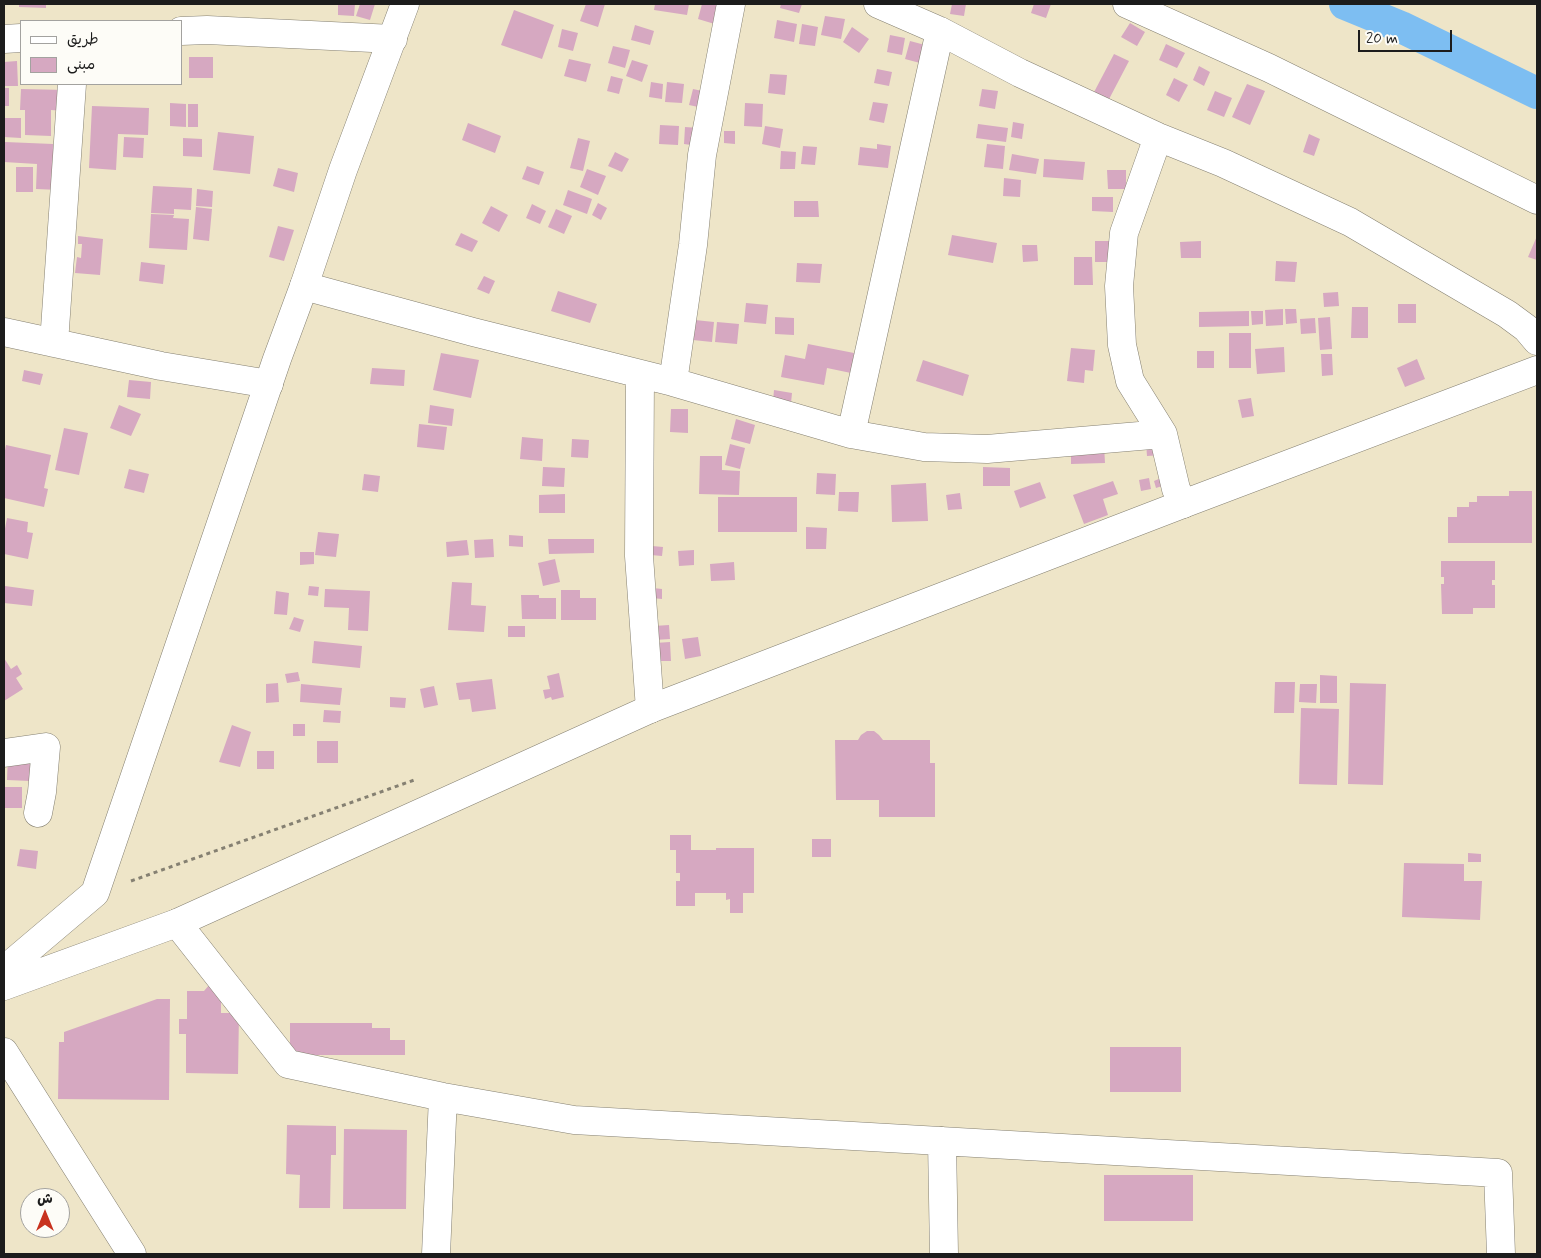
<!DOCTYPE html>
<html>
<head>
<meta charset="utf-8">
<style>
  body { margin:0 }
  #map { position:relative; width:1541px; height:1258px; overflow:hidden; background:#eee5c8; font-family:Mynerve,"Playpen Sans Arabic",sans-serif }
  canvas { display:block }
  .frame { position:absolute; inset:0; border:5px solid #1c1c1c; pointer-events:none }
  .legend { position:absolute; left:20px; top:20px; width:162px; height:65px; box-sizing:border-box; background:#fdfcf7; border:1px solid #a3a29f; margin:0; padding:6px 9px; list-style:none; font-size:15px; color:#1c1c1c }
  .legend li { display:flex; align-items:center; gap:10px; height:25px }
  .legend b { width:25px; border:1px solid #a3a29f }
  .north { position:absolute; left:20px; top:1188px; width:50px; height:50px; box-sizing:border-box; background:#fdfcf7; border:1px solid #a3a29f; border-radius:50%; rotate:0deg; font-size:14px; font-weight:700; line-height:20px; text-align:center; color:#1c1c1c }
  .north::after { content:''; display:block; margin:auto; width:18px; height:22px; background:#c8321e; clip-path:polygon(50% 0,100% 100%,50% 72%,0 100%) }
  .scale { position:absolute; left:1358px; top:30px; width:94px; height:22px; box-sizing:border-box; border:2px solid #1c1c1c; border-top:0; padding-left:6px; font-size:15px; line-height:18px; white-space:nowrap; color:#1c1c1c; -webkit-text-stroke:4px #fdfcf7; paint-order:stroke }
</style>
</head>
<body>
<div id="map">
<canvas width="1541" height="1258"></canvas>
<div class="frame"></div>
<ul class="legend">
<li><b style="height:6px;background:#fff"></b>طريق</li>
<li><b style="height:14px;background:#d6a8c1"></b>مبنى</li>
</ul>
<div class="north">ش</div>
<div class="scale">20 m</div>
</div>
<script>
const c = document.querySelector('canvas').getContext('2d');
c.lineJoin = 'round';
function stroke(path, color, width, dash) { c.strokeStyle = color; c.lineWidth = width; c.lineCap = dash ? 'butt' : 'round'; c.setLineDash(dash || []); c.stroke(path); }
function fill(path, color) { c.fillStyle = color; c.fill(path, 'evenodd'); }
stroke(new Path2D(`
  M1345 4 1401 27 1537 93`), '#7dbef2', 32);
fill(new Path2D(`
  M19 4H46V8L19 7Z
  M338 4H355L354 16 338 15Z
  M360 4H375L370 20 356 16Z
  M586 4H605L598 27 580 21Z
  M655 4H689L687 15 654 10Z
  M702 4 723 5 718 25 698 19Z
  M781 4H802L799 13 780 8Z
  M952 4H966L964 16 950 14Z
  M1034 4H1051L1046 18 1031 13Z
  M514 10 554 25 542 59 501 45Z
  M825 16 845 19 841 39 821 35Z
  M777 20 797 24 794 42 774 38Z
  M1130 23 1145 32 1137 46 1121 37Z
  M802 24 818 27 815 46 799 44Z
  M635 25 654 31 650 45 631 40Z
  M852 27 869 39 859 53 843 42Z
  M562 29 578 33 573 51 558 47Z
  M890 35 905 38 902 55 887 52Z
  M910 41 925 45 920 63 905 59Z
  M1166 44 1185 53 1177 68 1159 60Z
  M613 46 630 50 625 68 608 63Z
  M1114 54 1129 61 1107 103 1092 96Z
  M189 57H213V78H189Z
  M569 59 591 64 586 82 564 76Z
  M632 60 648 65 642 82 626 76Z
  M17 61 18 86H4V62Z
  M1199 66 1210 72 1204 86 1193 80Z
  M877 69 892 72 889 86 874 83Z
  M770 74 787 75 785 95 768 93Z
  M611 76 623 79 619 94 607 91Z
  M1174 78 1188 85 1179 102 1166 95Z
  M651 82 663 84 662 99 649 97Z
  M667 82 684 84 682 103 665 102Z
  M1247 84 1265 91 1250 125 1232 117Z
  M4 88H9V106H4Z
  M21 89 66 90 65 111 51 110V136L25 135V110H20Z
  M693 89 707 92 703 108 689 105Z
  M982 89 998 91 995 109 979 106Z
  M1215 91 1232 98 1224 117 1207 110Z
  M873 102 888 104 884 123 869 120Z
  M170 103 186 104V127L170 126Z
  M745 103 763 104 762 127 744 126Z
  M188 104H198V127H188Z
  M92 106 149 108 148 135 118 134 116 170 89 168Z
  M4 118H21V138L4 137Z
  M1013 122 1024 124 1022 139 1011 137Z
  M468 123 501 136 495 153 462 140Z
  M978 124 1008 128 1006 142 976 138Z
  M660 125 679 126 678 145 659 144Z
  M765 126 783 129 780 148 762 144Z
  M685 127 699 128 698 146 684 144Z
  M724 131H735V144L724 143Z
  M218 132 254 136 250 174 213 170Z
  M1309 134 1320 139 1314 156 1303 152Z
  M124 137 144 138 143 158 123 157Z
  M183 138 202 139V157L183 156Z
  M578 138 590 141 583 171 570 168Z
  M5 142 53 144V151H61L59 190 36 189 37 164 4 162Z
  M877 144 891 146 888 168 858 165 860 147 877 149Z
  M987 144 1005 146 1003 169 984 167Z
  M803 146 817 147 815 165 801 164Z
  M781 151 796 152 795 169H780Z
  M615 152 629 159 622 172 608 166Z
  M1012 154 1039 159 1036 174 1009 170Z
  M1044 159 1085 162 1083 180 1043 177Z
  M527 166 544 172 539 185 522 179Z
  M16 167H33V192H16Z
  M278 168 298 173 294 192 273 186Z
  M587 169 606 176 598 195 580 187Z
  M1107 170H1126V189H1108Z
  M1004 178 1021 180 1020 197 1003 196Z
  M153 186 192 188 191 210 174 209V214L151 213Z
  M197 189 213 191 212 207 196 206Z
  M568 190 592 199 587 214 563 205Z
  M1092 197H1113V212L1092 211Z
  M794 201H818L819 217H794Z
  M598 203 607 208 601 220 592 215Z
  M532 204 546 211 540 224 526 218Z
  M491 206 508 215 499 232 482 223Z
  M196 207 212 209 209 241 193 239Z
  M556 209 572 216 564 234 548 227Z
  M151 214 174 215 173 218 189 219 187 250 149 248Z
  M278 226 294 230 284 261 269 257Z
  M461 233 478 241 472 252 455 245Z
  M952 235 997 243 993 263 948 255Z
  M78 236 103 239 100 275 75 273 77 257 81 258 82 244H78Z
  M1537 236V260L1528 257Z
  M1095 241H1113V262H1095Z
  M1201 241V258H1181L1180 242Z
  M1022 245H1037L1038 261 1023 262Z
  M1074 257H1092L1093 285H1074Z
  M1276 261 1297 262 1295 282 1275 281Z
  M141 262 165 265 163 284 139 281Z
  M797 263 822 264 820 283 796 282Z
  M484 276 495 281 489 294 477 289Z
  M558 291 597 304 590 323 551 311Z
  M1338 292 1339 306 1324 307 1323 293Z
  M746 303 768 305 766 324 744 322Z
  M1398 304H1416V323H1398Z
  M1352 307H1368V338H1351Z
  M1283 309V325L1266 326 1265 310Z
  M1285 309H1296L1297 323 1286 324Z
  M1249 311V326L1199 327V312Z
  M1251 311H1263V324L1252 325Z
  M775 317 794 318V335L775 334Z
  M1330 317 1332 349 1320 350 1318 318Z
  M1315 318 1316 333 1301 334 1300 319Z
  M695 320 714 322 712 342 693 340Z
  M717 322 739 324 737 344 715 342Z
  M1229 333H1251V368H1229Z
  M808 344 854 353 851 373 827 368 824 385 781 377 785 355 805 359Z
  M1284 347 1285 372 1257 374 1255 349Z
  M1071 348 1095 350 1093 371 1085 370 1084 383 1067 381Z
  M1197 351H1214V368H1197Z
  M441 353 479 360 471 398 433 390Z
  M1321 354H1332L1333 375 1322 376Z
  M1417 359 1425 379 1405 387 1397 368Z
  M923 360 969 375 963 396 916 381Z
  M372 368 405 370 404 386 370 384Z
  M24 370 43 374 40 385 22 381Z
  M129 380 151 382 150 399 127 397Z
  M774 390 792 393 791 403 773 401Z
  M1251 398 1254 416 1242 418 1238 400Z
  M119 405 141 414 131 436 110 428Z
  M430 405 454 409 452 426 428 423Z
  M671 409H688V433L670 432Z
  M736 419 755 425 750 444 731 439Z
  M419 424 447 427 444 450 417 447Z
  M64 428 88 433 79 475 55 470Z
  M522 437 543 439 542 461 520 459Z
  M572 439 589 440 588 458 571 457Z
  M1146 443 1163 455 1147 456Z
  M730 444 745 448 740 469 725 465Z
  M6 445 51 455 44 488 48 489 44 507 4 498V456Z
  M1104 445 1105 463 1071 464V446Z
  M700 456H722V470L740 471 739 495 699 494Z
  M543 467 565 468 564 487 542 486Z
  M983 467 1010 468V486H983Z
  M129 469 149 474 144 493 124 488Z
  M817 473 836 474 835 495 816 494Z
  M364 474 380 476 378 492 362 490Z
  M1168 475 1171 483 1156 488 1154 481Z
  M1149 478 1151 489 1141 491 1139 480Z
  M1113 481 1118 494 1103 499 1108 515 1084 524 1073 495Z
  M1040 482 1046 498 1020 508 1014 491Z
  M926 483 928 521 892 522 891 485Z
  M1509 491H1532V543H1448V517H1457V507H1469V502H1477V496H1509Z
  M839 492H859L858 512 838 511Z
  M960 493 962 509 948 510 946 495Z
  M565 494V513H539V495Z
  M718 497H797V532H718Z
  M7 518 28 522 27 532 33 533 28 559 4 554V534Z
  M806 527 827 528 826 549H806Z
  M318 532 339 534 336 557 315 555Z
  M509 535 523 536V547L509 546Z
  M493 539 494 557 475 558 474 540Z
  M548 539H594V553L549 554Z
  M467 540 469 555 447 557 446 542Z
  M652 546 663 547 662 556 651 555Z
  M694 550V565L679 566 678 551Z
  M300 552H314V564L300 565Z
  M555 559 560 582 543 586 538 563Z
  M1441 561H1495V580H1492V585H1495V608H1473V614H1442L1441 584H1444V577H1441Z
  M734 562 735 580 711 581 710 564Z
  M452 582 472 583 471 605 486 606 484 632 448 630Z
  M5 586 34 590 32 606 4 603Z
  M309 586 319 587 318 596 308 595Z
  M653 588 662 589V599L652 598Z
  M325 589 370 591 368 631 348 630 349 608 324 607Z
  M561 590H580V598H596V620H561Z
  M276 591 289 593 287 615 274 614Z
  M521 595H539V598H556V619H522Z
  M294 617 304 620 300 632 289 629Z
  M669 625 670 639 654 640V626Z
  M508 626H525V637H508Z
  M698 637 701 656 685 659 682 639Z
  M314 641 362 646 360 668 312 663Z
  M670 642 671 661H656L655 643Z
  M4 658 11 669 17 665 22 674 16 678 23 689 4 701Z
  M298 672 300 681 287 683 285 674Z
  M559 673 564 697 552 700 551 697 545 699 543 690 550 689 547 676Z
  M1320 675 1337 676V703H1320Z
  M492 679 496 709 472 712 470 699 459 700 456 683Z
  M1275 682H1295L1294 713H1274Z
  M278 683 279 702 266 703V684Z
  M1350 683 1386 684 1383 785 1348 784Z
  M301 684 342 688 340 705 300 702Z
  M1300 684H1317L1316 703 1299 702Z
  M434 686 438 705 424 708 420 689Z
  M390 697 406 698 405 708 390 707Z
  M1301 708 1339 709 1337 785 1299 784Z
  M324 710 341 711 340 723 323 722Z
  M293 724H305V736H293Z
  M232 725 251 732 240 767 219 762Z
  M867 731H874L879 735 883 740H930V763H935V817H879V800H836L835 740H858L861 735Z
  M317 741H338V763H317Z
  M257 751H274V769H257Z
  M8 754 31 755 30 781 7 780Z
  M5 787H22V808H5Z
  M670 835H691V850H716V848H754V893H743V913H730V899L726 900V893H695V906H676V881H680V873H676V850H670Z
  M812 839H831V857H812Z
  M20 849 38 851 36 869 17 866Z
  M1468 853 1481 854V862H1468Z
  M1404 863 1464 864V881H1482L1480 920 1402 917Z
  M210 984 221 989V1013H239L238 1074 186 1073V1034H179V1019H187V991H204Z
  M157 999H170L169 1100 58 1099 59 1042H64V1032Z
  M290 1023H372V1028H390V1040H405V1055H290Z
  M1110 1047H1181V1092H1110Z
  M287 1125 336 1126V1155H331L330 1208H299L300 1175 286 1174Z
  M344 1129 407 1130 406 1209H343Z
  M1104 1175H1193V1221H1104Z`), '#d6a8c1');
const minor = new Path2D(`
  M878 4 940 31 1020 73 1158 137 1223 163 1350 222 1507 314 1526 328 1537 341
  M1127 4 1269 68 1537 200
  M181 31 207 30 393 39
  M4 39 21 38
  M1158 137 1124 233 1119 286 1122 345 1130 381 1163 434
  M304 286 473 332 673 382 851 434 924 447 987 449 1163 434 1176 489 1183 504
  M4 332 161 366 269 384
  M54 343 72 84
  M640 375 639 556 650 709
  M673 382 693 245 702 155 731 4
  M851 434 940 31
  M4 753 46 747 42 792 38 813
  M177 923 288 1064 443 1097 574 1120 1498 1173 1501 1254
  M4 1052 132 1254
  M942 1141 944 1254
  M436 1254 443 1097`);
const tertiary = new Path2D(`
  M4 970 95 893 277 359 304 286 343 170 405 4
  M4 986 177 923 650 709 1183 504 1537 370`);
stroke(minor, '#858072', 29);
stroke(tertiary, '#858072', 29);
stroke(new Path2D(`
  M131 881 417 779`), '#858072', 3, [4, 4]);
stroke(minor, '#fff', 28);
stroke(tertiary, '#fff', 28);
</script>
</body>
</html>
